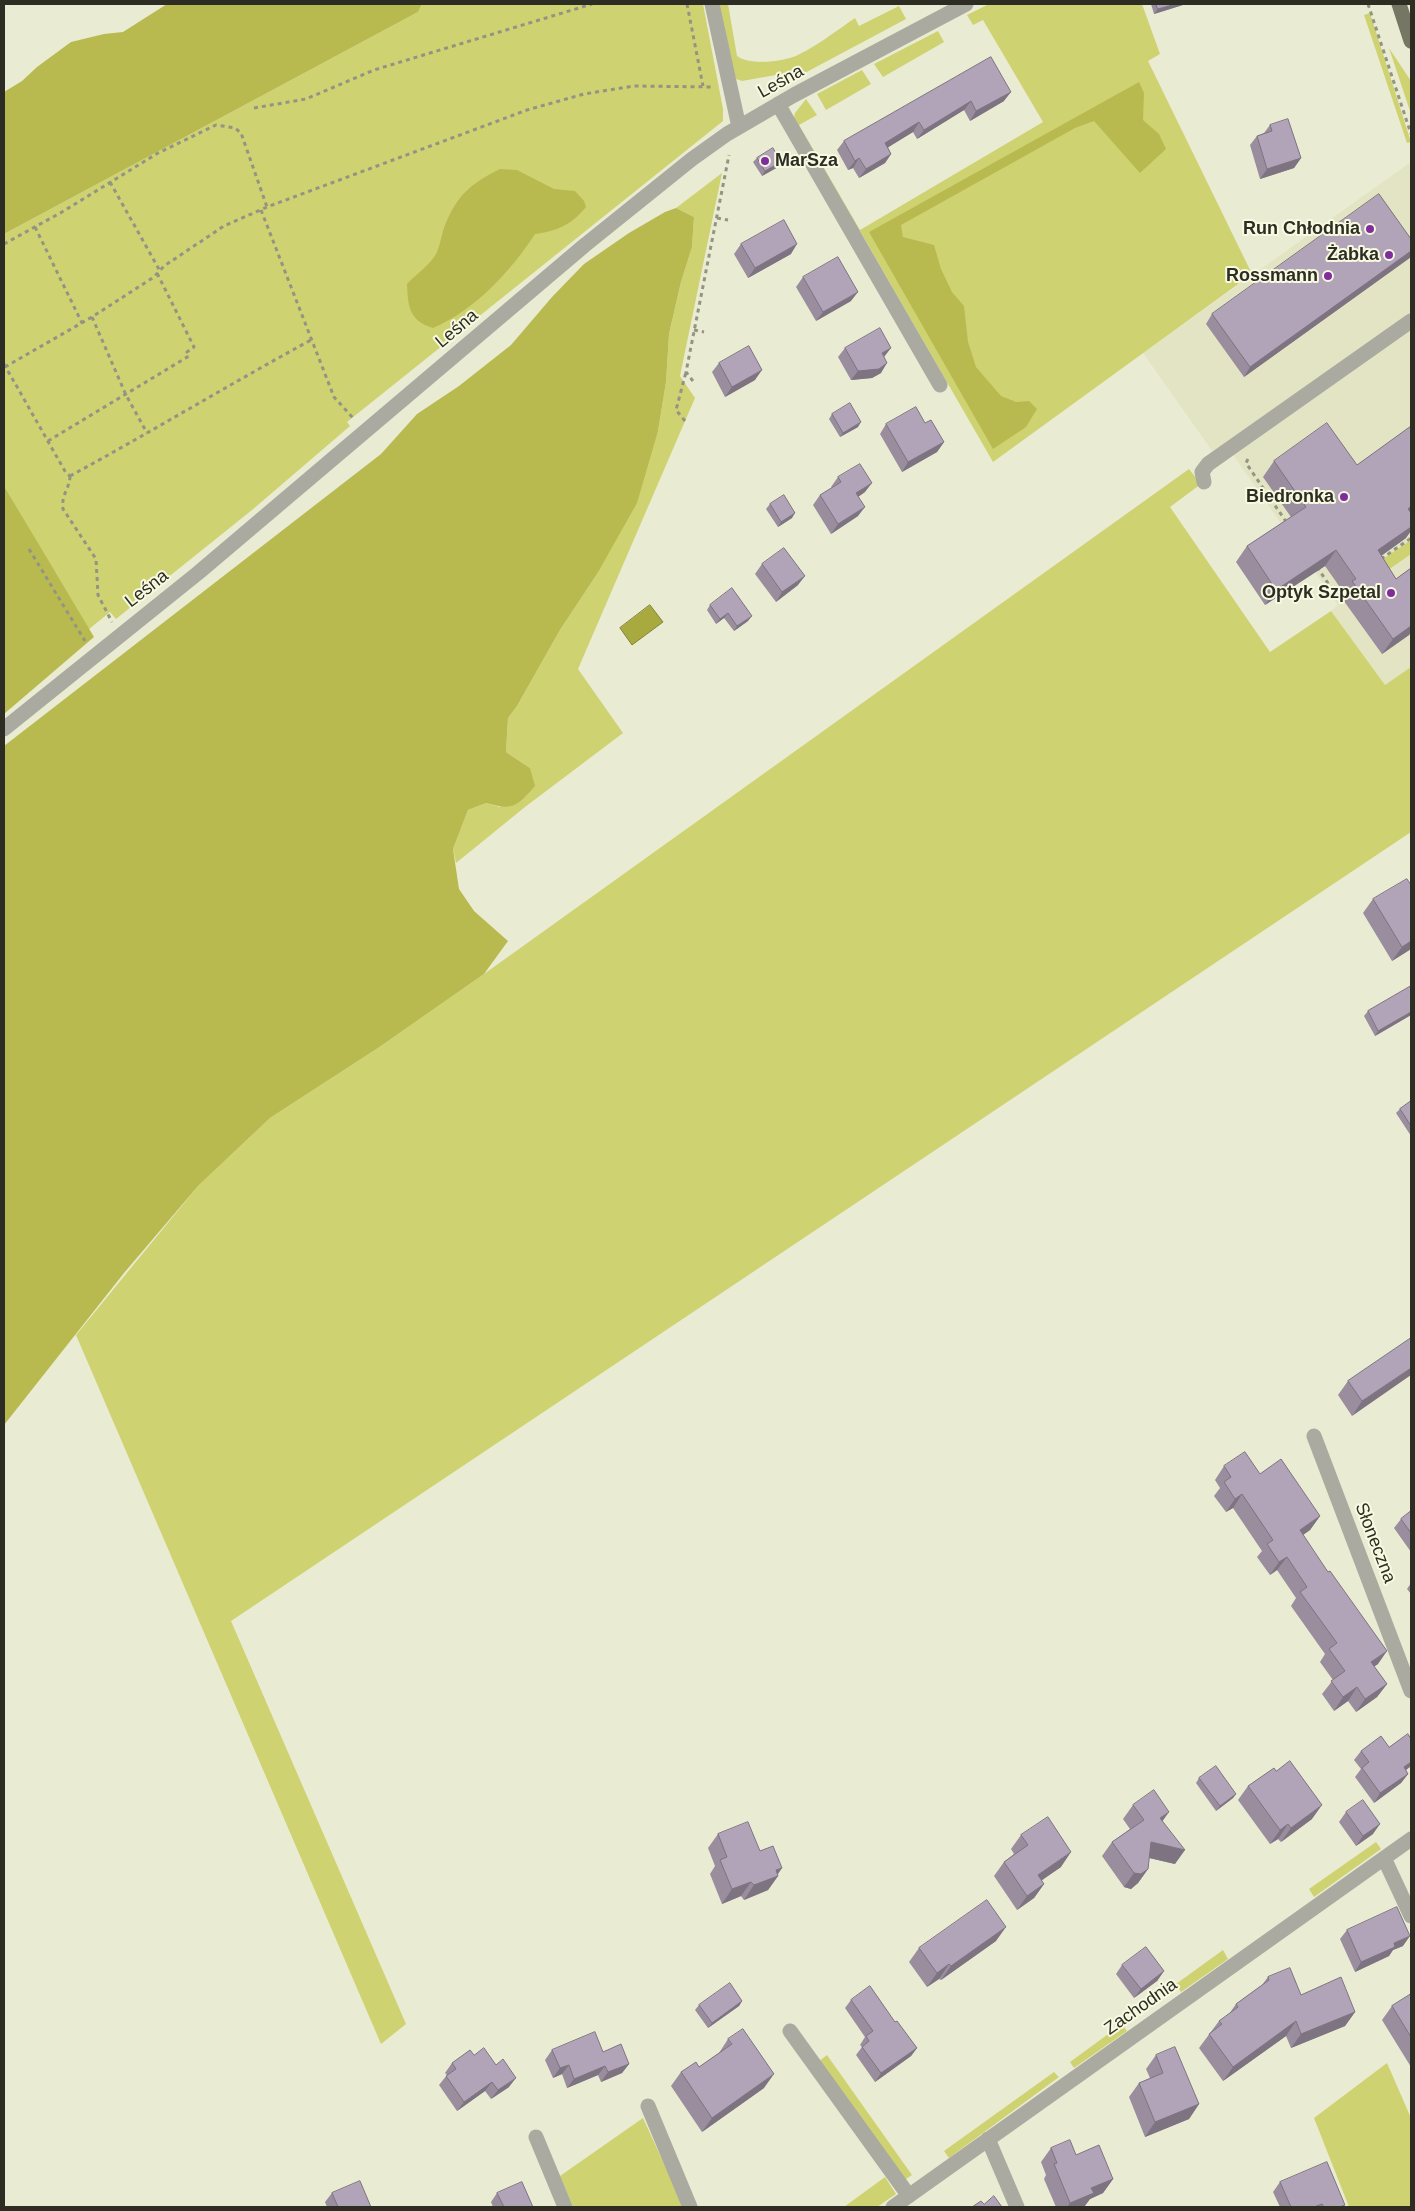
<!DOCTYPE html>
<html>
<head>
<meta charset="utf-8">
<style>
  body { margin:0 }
  #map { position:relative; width:1415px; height:2211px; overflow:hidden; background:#eaebd3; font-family:Helvetica,sans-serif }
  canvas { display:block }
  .frame { position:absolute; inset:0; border:5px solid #2d2d24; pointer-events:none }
</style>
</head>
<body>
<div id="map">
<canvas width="1415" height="2211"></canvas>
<div class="frame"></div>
</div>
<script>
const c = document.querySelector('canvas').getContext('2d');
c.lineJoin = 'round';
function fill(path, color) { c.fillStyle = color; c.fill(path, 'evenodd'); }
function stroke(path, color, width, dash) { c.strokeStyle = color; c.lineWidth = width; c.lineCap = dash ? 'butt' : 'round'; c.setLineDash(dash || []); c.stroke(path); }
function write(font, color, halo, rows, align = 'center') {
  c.font = font + ' Helvetica,sans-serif'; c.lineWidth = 4; c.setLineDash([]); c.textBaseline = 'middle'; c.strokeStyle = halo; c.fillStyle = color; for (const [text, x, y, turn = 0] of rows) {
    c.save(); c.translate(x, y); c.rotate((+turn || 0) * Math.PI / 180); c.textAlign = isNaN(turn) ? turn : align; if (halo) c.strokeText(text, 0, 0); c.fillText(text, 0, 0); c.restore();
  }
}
fill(new Path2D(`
  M1411 162V667L1385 686 1331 611 1338 605 1236 459 1225 443 1213 452 1143 353Z`), '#e2e4c4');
fill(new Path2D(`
  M422 4H703L723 109V121L347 422 350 426 252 510 116 619 110 612 88 630 4 486V234L418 12Z
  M717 4H728L737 56C749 65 778 62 793 57 810 51 839 29 855 18L859 26 899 6 906 19 801 75 797 77 787 73 742 81 736 79Z
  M989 4H1142L1160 54 1148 61 1252 274 993 462 860 231 856 232 793 122 795 113 806 99 817 115 799 125 860 230 1043 122 983 20 973 25 967 15Z
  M1370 13 1411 142 1407 143 1364 15Z
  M938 31 944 42 883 77 874 64Z
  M1389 48 1411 81V114Z
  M862 70 871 84 826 110 817 94Z
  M722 173 680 376 695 398 578 669 623 733 525 807 456 863 453 849 468 810 486 803 500 807 530 768 506 752 508 718 517 706 560 630 597 574 658 431 666 382 669 334 681 282 692 247 694 217 676 208Z
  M1189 469 1201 484 1170 507 1270 652 1331 611 1385 685 1411 667V832L231 1621 406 2024 381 2044 76 1335 198 1186 270 1118 381 1046 484 974Z
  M1411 540V554L1378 577 1371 567Z
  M1376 1842 1381 1849 1314 1897 1309 1889Z
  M1223 1950 1228 1959 1181 1992 1176 1984Z
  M1122 2024 1127 2031 1074 2068 1070 2062Z
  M827 2055 912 2175 906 2179 901 2177 818 2062Z
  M1387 2063 1411 2118V2207H1349L1314 2118Z
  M1054 2072 1059 2077 949 2158 944 2151Z
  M643 2118 684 2207H573L560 2176Z
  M885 2177 896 2194 877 2207H844Z`), '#cfd271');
fill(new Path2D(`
  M167 4H422L418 12 4 234V92L22 81 37 67 71 42 104 34 123 32Z
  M1139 82 1144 93 1143 120 1159 134 1166 149 1140 173 1094 121 1075 128 901 225 903 237 934 245 941 269 952 292 964 306 968 342 976 367 1001 396 1016 402 1029 401 1037 409 1026 427 993 449 869 232Z
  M500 169 517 170 554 189 575 191 584 201 586 207C571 225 557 231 535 234 511 271 474 311 433 328 409 321 408 306 407 284 415 275 431 264 436 254 440 246 441 237 444 228 456 196 470 184 500 169Z
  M676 208 694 217 692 247 681 282 669 334 666 382 658 431 637 503 597 574 560 630 517 706 508 718 506 752 530 768 535 786C517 806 514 811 486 803L468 810 453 849 459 889 474 911 508 941 484 974 381 1046 270 1118 198 1186 124 1273 4 1425V746L381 454 417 414 459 386 511 345 552 297 584 264 629 233 665 212Z
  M4 486 94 637 4 714Z`), '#b8ba50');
const water = new Path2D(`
  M650 605 663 622 632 645 620 628Z`);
fill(water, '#a8a93e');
stroke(water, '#838436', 1);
stroke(new Path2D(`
  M687 4 703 86
  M1368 4 1411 134
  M254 108 306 99 374 70 592 4
  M110 182 160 271
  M261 210 334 397 353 418
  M717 218 728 220
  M35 227 82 323
  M4 244 62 212 158 153 216 125 235 128 241 133 267 207
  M92 317 126 395 147 433
  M694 330 704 332
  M4 364 66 473 70 476
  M5 367 92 317 154 277 164 266 224 226 267 207 527 110 584 94 634 86 713 87
  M693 381 686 372 729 155
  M685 421 676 410 686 372
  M48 441 189 356 187 352 194 347 157 273
  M1248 459 1246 463 1287 523
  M70 476C151 432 230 384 311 340
  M70 476C70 488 61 494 63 509L96 559 98 595 112 622
  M29 549 85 641
  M1381 559 1411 538
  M1317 567 1336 595 1346 589`), '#949483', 3, [4, 4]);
stroke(new Path2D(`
  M712 4 739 127
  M778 104 940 385
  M1204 482 1202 472 1208 464 1411 321
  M4 729 198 573 585 245 692 159 727 134 794 95 966 4
  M1314 1436 1411 1691
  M1384 1858 1411 1916
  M790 2031 909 2196
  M648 2106 690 2207
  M536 2137 565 2207
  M988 2139 1017 2207
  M893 2207 1411 1839`), '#aaaaa0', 15);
stroke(new Path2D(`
  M1399 4 1411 41`), '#757664', 15);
fill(new Path2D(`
  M1151 4H1186L1154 14Z
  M991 57 1004 101 970 121 964 110 917 139 913 132 888 147 891 154 885 163 859 178 853 168 848 170 837 150 844 141Z
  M1270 125 1301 158 1294 168 1260 179 1250 145 1257 136 1264 133Z
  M757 158 781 162 778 167 762 176 753 162Z
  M1411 239V257L1244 377 1206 324 1212 314Z
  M741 244 791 254 748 278 734 254Z
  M803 277 851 301 816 321 796 287Z
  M845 348 884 357 881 373 872 378 851 380 838 357Z
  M719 363 755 380 725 397 712 372Z
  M832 414 858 427 840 437 829 419Z
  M925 423 944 442 937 452 902 472 880 434 886 424Z
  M1274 461 1406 538 1381 556 1396 579 1411 568V632L1409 635 1382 654 1341 597 1344 593 1325 566 1265 605 1236 562 1247 546 1291 517 1263 477Z
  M838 477 865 492 858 497V516L831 534 813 505 820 495 832 488 831 487Z
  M770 504 792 518 778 527 766 509Z
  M762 564 798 585 776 602 755 574Z
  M710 605 748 621 734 631 724 618 716 624 707 610Z
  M1373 899 1411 949 1392 961 1363 913Z
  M1411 986V1015L1375 1036 1364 1016 1368 1011Z
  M1411 1101V1136L1396 1113 1400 1109Z
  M1411 1338 1352 1416 1338 1395 1348 1381Z
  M1224 1466 1260 1474 1320 1516 1310 1530 1303 1535 1378 1664 1374 1666 1387 1684 1377 1697 1356 1712 1348 1701 1334 1711 1322 1694 1333 1680 1320 1662 1325 1654 1291 1606 1296 1598 1277 1570 1270 1575 1257 1557 1262 1551 1233 1508 1226 1512 1214 1496 1220 1488 1215 1480Z
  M1411 1511V1552L1394 1528 1401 1519Z
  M1411 1583V1594L1407 1589Z
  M1389 1747 1411 1766 1406 1770 1408 1774 1401 1783 1374 1803 1355 1777 1361 1769 1354 1760 1361 1751Z
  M1199 1778 1236 1794 1233 1798 1216 1811 1196 1783Z
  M1248 1786 1312 1819 1281 1842 1278 1839 1270 1844 1238 1800Z
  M1133 1805 1162 1820 1175 1864 1149 1858 1148 1869 1138 1883 1131 1889 1124 1887 1102 1856 1112 1842 1130 1829 1123 1819Z
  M1346 1812 1373 1834 1356 1846 1339 1822Z
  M718 1834 760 1851 782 1868 777 1874 778 1876 768 1890 744 1900 741 1896 722 1904 710 1874 715 1866 708 1848Z
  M1021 1835 1061 1867 1041 1880 1044 1884 1034 1898 1017 1910 994 1876 1004 1862 1014 1854 1011 1849Z
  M1347 1930 1403 1946 1393 1950 1389 1956 1355 1972 1340 1939Z
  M996 1941 941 1980 939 1979 927 1987 909 1962 919 1948Z
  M1122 1965 1164 1971 1157 1981 1134 1998 1116 1974Z
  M1268 1977 1301 1995 1355 2012 1345 2026 1291 2048 1286 2036 1223 2081 1199 2048 1219 2021 1229 2014 1236 2004 1262 1985Z
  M1411 1994V2067L1382 2020 1392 2006Z
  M851 2000 895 2022 917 2048 911 2056 875 2082 856 2055 862 2047 860 2045 865 2037 845 2008Z
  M742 2001 739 2006 708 2028 695 2010 699 2005Z
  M728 2039 764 2088 702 2132 671 2086 681 2072 699 2067 719 2053Z
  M552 2050 603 2052 629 2064 622 2073 601 2082 598 2075 567 2088 562 2074 553 2078 545 2060Z
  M474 2055 509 2087 491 2099 485 2091 457 2111 439 2085 447 2075 445 2073 452 2063Z
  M1156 2055 1199 2104 1189 2119 1145 2137 1129 2097 1139 2083 1150 2078 1146 2069Z
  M1051 2148 1076 2155 1113 2179 1103 2193 1090 2199 1084 2207H1056L1044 2179 1046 2175 1041 2162Z
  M1280 2182 1343 2207H1280L1273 2192Z
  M332 2193 371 2207H327L325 2202Z
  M497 2193 533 2207H493L491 2202Z`), '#998d9e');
fill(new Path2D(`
  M1176 4H1186L1154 14 1158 9Z
  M1011 92 1004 101 970 121 976 111Z
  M971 101 964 110 917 139 924 130Z
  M919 122 913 132 879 153 885 143Z
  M891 154 885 163 859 178 866 169Z
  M859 158 853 168 848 170 855 161Z
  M1301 158 1294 168 1260 179 1267 169Z
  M781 162 778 167 762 176 765 171Z
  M797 244 791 254 748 278 755 268Z
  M1411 251V257L1244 377 1250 367Z
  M858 292 851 301 816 321 823 312Z
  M891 348 884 357 882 353Z
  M887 363 881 373 872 378 851 380 858 371Z
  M762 370 755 380 725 397 732 387Z
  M861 422 858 427 840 437 843 433Z
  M944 442 937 452 902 472 908 462Z
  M872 483 865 492 849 503 856 493Z
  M1411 506V514L1408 509Z
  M865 507 858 516 831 534 838 524Z
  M795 513 792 518 778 527 781 522Z
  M1411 527V531L1406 538 1367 566 1378 550Z
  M1336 550 1325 566 1265 605 1276 590Z
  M805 576 798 585 776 602 782 592Z
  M728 613 724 618 716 624 720 619Z
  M752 616 748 621 734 631 737 626Z
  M1411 626V632L1409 635 1382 654 1393 639Z
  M1411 941V949L1392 961 1402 947Z
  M1411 1012V1015L1375 1036 1378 1031Z
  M1411 1368V1375L1352 1416 1362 1401Z
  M1242 1494 1233 1508 1226 1512 1235 1499Z
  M1320 1516 1310 1530 1290 1544 1300 1530Z
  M1287 1557 1277 1570 1270 1575 1279 1562Z
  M1387 1651 1378 1664 1362 1675 1371 1662Z
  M1387 1684 1377 1697 1356 1712 1365 1699Z
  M1357 1687 1348 1701 1334 1711 1343 1697Z
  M1411 1762V1766L1397 1777 1404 1767Z
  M1408 1774 1401 1783 1374 1803 1380 1793Z
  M1236 1794 1233 1798 1216 1811 1220 1806Z
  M1322 1805 1312 1819 1281 1842 1291 1828Z
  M1169 1812 1159 1826 1160 1818Z
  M1288 1824 1278 1839 1270 1844 1280 1830Z
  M1380 1824 1373 1834 1356 1846 1363 1836Z
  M1151 1842 1185 1850 1175 1864 1141 1856Z
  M1071 1852 1061 1867 1028 1890 1038 1875Z
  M782 1868 776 1877 778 1876 768 1890 744 1900 754 1885 776 1870Z
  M1148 1869 1138 1883 1131 1889 1124 1887 1134 1873Z
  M751 1882 741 1896 722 1904 732 1889Z
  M1044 1884 1034 1898 1017 1910 1027 1896Z
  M1006 1927 996 1941 941 1980 951 1966Z
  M1410 1936 1403 1946 1393 1950 1389 1956 1355 1972 1361 1962 1394 1943Z
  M949 1964 939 1979 927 1987 937 1973Z
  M1164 1971 1157 1981 1134 1998 1141 1989Z
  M742 2001 739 2006 708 2028 712 2023Z
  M1355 2012 1345 2026 1291 2048 1301 2034Z
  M1296 2021 1286 2036 1223 2081 1233 2067Z
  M917 2048 911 2056 875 2082 881 2073Z
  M629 2064 622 2073 601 2082 608 2072Z
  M569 2065 562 2074 553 2078 560 2068Z
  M605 2066 598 2075 567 2088 574 2079Z
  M774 2074 764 2088 702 2132 712 2118Z
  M516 2078 509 2087 491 2099 498 2090Z
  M492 2082 485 2091 457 2111 464 2102Z
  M1199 2104 1189 2119 1145 2137 1155 2122Z
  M1113 2179 1103 2193 1090 2199 1084 2207H1067L1070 2203 1091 2188Z`), '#7d7381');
const building = new Path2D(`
  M1156 4H1176L1158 9Z
  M991 57 1011 92 976 111 971 101 924 130 919 122 885 143 891 154 866 169 859 158 855 161 844 141Z
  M1288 119 1301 158 1267 169 1257 136 1272 131 1270 125Z
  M773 148 781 162 765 171 757 158Z
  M1379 194 1411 239V251L1250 367 1212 314Z
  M784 220 797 244 755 268 741 244Z
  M838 257 858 292 823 312 803 277Z
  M880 328 891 348 882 353 887 363 879 369 858 371 845 348Z
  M749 346 762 370 732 387 719 363Z
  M850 403 861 422 843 433 832 414Z
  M916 407 925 423 931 420 944 442 908 462 886 424Z
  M1327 423 1357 465 1411 426V506L1408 509 1411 513V527L1378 550 1396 579 1411 568V626L1393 639 1352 581 1356 579 1336 550 1276 590 1247 546 1306 507 1274 461Z
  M860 464 872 483 856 493 865 507 838 524 820 495 841 482 838 477Z
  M784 495 795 513 781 522 770 504Z
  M784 548 805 576 782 592 762 564Z
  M732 588 752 616 737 626 728 613 720 619 710 605Z
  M1407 879 1411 885V941L1402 947 1373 899Z
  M1411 986V1012L1378 1031 1368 1011Z
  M1411 1101V1126L1400 1109Z
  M1411 1338V1368L1362 1401 1348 1381Z
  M1245 1452 1260 1474 1281 1459 1320 1516 1300 1530 1328 1572 1330 1571 1387 1651 1371 1662 1387 1684 1365 1699 1357 1687 1343 1697 1331 1681 1345 1671 1329 1649 1337 1643 1300 1592 1307 1587 1287 1557 1279 1562 1267 1544 1273 1540 1242 1494 1235 1499 1224 1482 1231 1477 1224 1466Z
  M1411 1511V1533L1401 1519Z
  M1408 1734 1411 1739V1762L1404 1767 1408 1774 1380 1793 1362 1768 1369 1762 1361 1751 1381 1736 1389 1747Z
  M1290 1761 1322 1805 1291 1828 1288 1824 1280 1830 1248 1786 1274 1768 1276 1771Z
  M1216 1766 1236 1794 1220 1806 1199 1778Z
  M1154 1790 1169 1812 1160 1818 1185 1850 1151 1842 1148 1869 1141 1874 1134 1873 1112 1842 1144 1820 1133 1805Z
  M1363 1800 1380 1824 1363 1836 1346 1812Z
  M1048 1817 1071 1852 1038 1875 1044 1884 1027 1896 1004 1862 1028 1845 1021 1835Z
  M748 1822 760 1851 773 1846 782 1868 776 1870 778 1876 754 1885 751 1882 732 1889 720 1860 727 1857 718 1834Z
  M987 1900 1006 1927 951 1966 949 1964 937 1973 919 1948Z
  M1397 1907 1410 1936 1394 1943 1395 1947 1361 1962 1347 1930Z
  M1146 1947 1164 1971 1141 1989 1122 1965Z
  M1290 1968 1301 1995 1341 1977 1355 2012 1301 2034 1296 2021 1233 2067 1209 2034 1222 2024 1219 2021 1238 2007 1236 2004 1269 1980 1268 1977Z
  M730 1983 742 2001 712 2023 699 2005Z
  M870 1986 895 2022 897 2021 917 2048 881 2073 862 2047 869 2041 866 2036 873 2031 851 2000Z
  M1411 1994V2037L1392 2006Z
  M743 2029 774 2074 712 2118 681 2072 696 2062 699 2067 732 2044 728 2039Z
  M595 2032 603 2052 621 2044 629 2064 608 2072 605 2066 574 2079 569 2065 560 2068 552 2050Z
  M1175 2047 1199 2104 1155 2122 1139 2083 1163 2073 1156 2055Z
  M484 2048 496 2065 503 2059 516 2078 498 2090 492 2082 464 2102 446 2076 456 2069 452 2063 470 2050 474 2055Z
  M1070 2140 1076 2155 1099 2145 1113 2179 1091 2188 1094 2193 1070 2203 1054 2164 1057 2163 1051 2148Z
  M1327 2162 1345 2205 1339 2207H1324L1322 2204 1314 2207H1291L1280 2182Z
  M360 2181 371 2207H338L332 2193Z
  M522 2182 533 2207H504L497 2193Z
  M994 2196 1002 2207H972L981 2201 984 2204Z`);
fill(building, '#b2a4b8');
stroke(building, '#7d7381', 1);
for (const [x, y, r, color] of [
  [765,161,5,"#7f2d9d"],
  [1370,229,5,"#7f2d9d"],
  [1389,255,5,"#7f2d9d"],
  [1328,276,5,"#7f2d9d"],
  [1344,497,5,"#7f2d9d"],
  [1391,593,5,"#7f2d9d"]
]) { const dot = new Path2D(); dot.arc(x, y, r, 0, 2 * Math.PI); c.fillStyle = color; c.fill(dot); stroke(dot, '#f7f9e0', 2); }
write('18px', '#2d2d24', '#f7f9e0', [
  ["Leśna",781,82,-29],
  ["Leśna",457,329,-40],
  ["Leśna",147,589,-38],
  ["Słoneczna",1375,1543,69],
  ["Zachodnia",1141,2007,-35]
]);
write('bold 18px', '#2d2d24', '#f7f9e0', [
  ["MarSza",775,161,"left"],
  ["Run Chłodnia",1360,229],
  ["Żabka",1379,255],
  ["Rossmann",1318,276],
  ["Biedronka",1334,497],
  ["Optyk Szpetal",1381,593]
], 'right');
</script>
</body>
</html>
